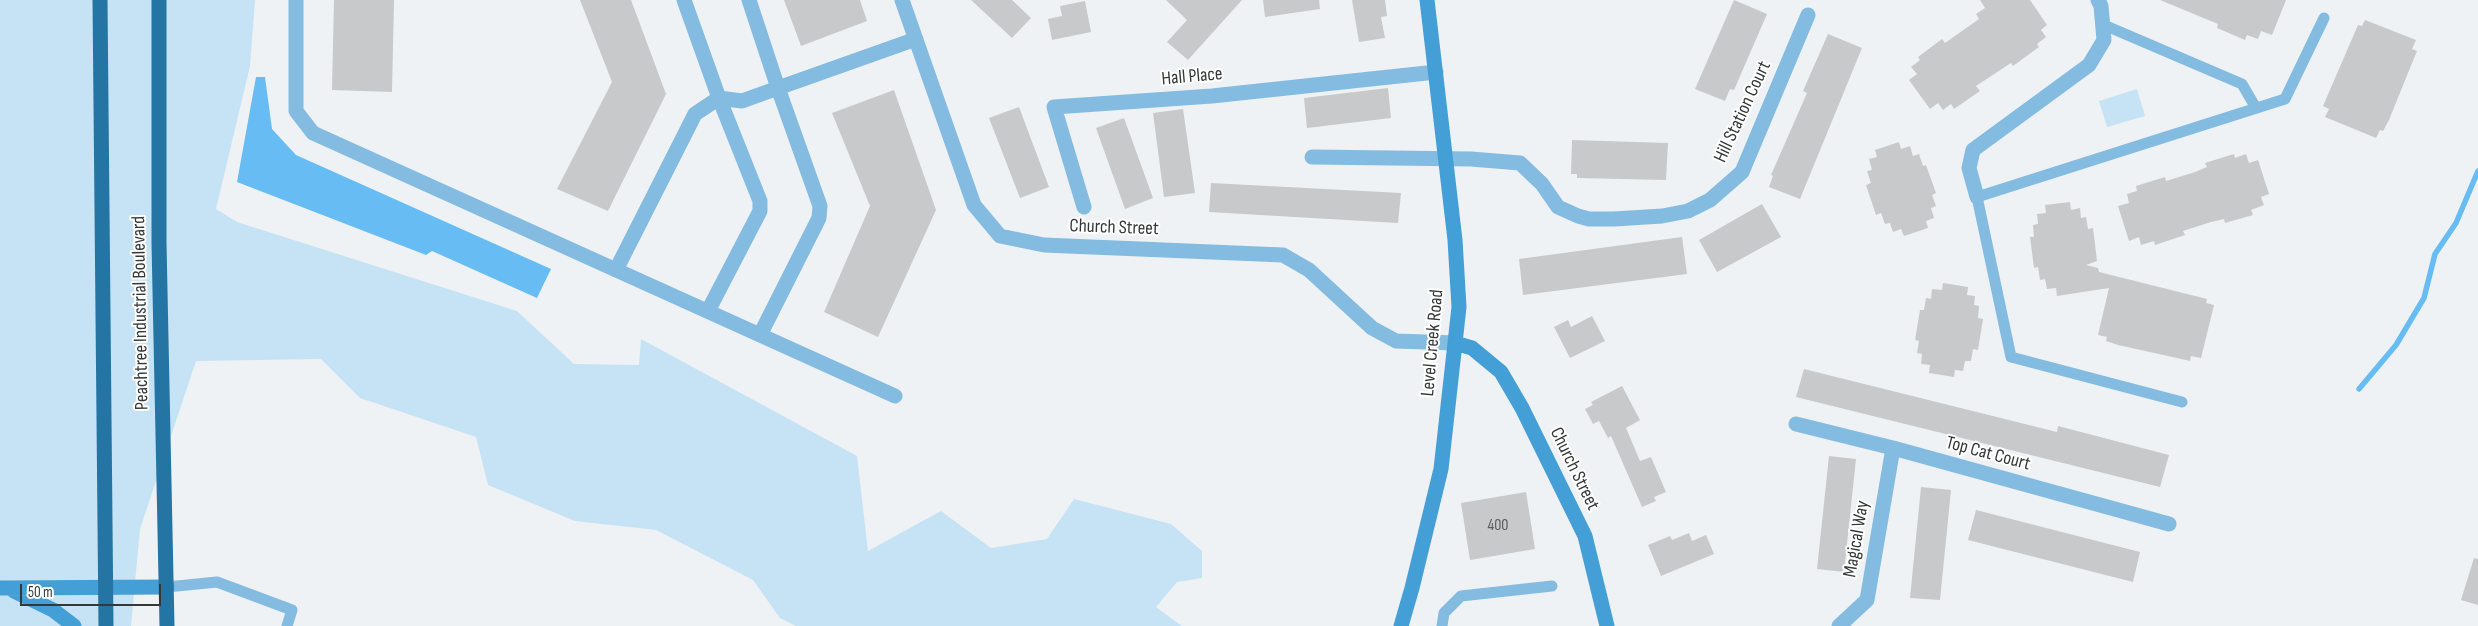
<!DOCTYPE html>
<html>
<head>
<meta charset="utf-8">
<style>
  body { margin:0 }
  #map { position:relative; width:2478px; height:626px; overflow:hidden; background:#eff2f4; font-family:"Sofia Sans Condensed",sans-serif }
  canvas { display:block }
  .scale { position:absolute; left:20px; top:584px; width:141px; height:22px; box-sizing:border-box; border:2px solid #363838; border-top:0; padding-left:6px; font-size:15px; line-height:18px; white-space:nowrap; color:#363838; -webkit-text-stroke:4px #fff; paint-order:stroke }
</style>
</head>
<body>
<div id="map">
<canvas width="2478" height="626"></canvas>
<div class="scale">50 m</div>
</div>
<script>
const c = document.querySelector('canvas').getContext('2d');
c.lineJoin = 'round';
function fill(path, color) { c.fillStyle = color; c.fill(path, 'evenodd'); }
function stroke(path, color, width, dash) { c.strokeStyle = color; c.lineWidth = width; c.lineCap = dash ? 'butt' : 'round'; c.setLineDash(dash || []); c.stroke(path); }
function write(font, color, halo, rows, align = 'center') {
  c.font = font + ' "Sofia Sans Condensed",sans-serif'; c.lineWidth = 4; c.setLineDash([]); c.textBaseline = 'middle'; c.strokeStyle = halo; c.fillStyle = color; for (const [text, x, y, turn = 0] of rows) {
    c.save(); c.translate(x, y); c.rotate((+turn || 0) * Math.PI / 180); c.textAlign = isNaN(turn) ? turn : align; if (halo) c.strokeText(text, 0, 0); c.fillText(text, 0, 0); c.restore();
  }
}
fill(new Path2D(`
  M0 0H255L250 66 216 209 237 222 517 311 574 364 639 365 641 339 857 456 868 551 941 511 991 548 1047 539 1074 499 1171 524 1202 551V578L1177 582 1156 607 1182 626H796L780 618 753 580 656 530 575 521 488 485 476 437 360 398 321 359 196 361 140 529 131 626H0Z
  M2137 89 2145 116 2107 127 2099 101Z`), '#c6e2f5');
fill(new Path2D(`
  M256 77H265L272 129 296 155 551 269 537 298 432 251 426 255 237 182Z`), '#67bcf3');
stroke(new Path2D(`
  M2359 389 2396 345 2424 298 2435 254 2456 223 2478 171`), '#67bcf3', 5.5);
fill(new Path2D(`
  M334 0H394L392 92 332 90Z
  M580 0H631L666 94 608 211 557 189 612 82Z
  M784 0H860L867 21 801 46Z
  M971 0H1012L1031 18 1012 38Z
  M1166 0H1242L1188 60 1167 42 1187 20Z
  M1263 0H1319L1320 9 1265 17Z
  M1352 0H1385L1387 16 1381 17 1385 38 1359 42Z
  M1734 0 1767 14 1734 90 1730 89 1725 101 1695 89Z
  M1980 0H2030L2047 25 2041 30 2046 37 2037 44 2039 47 2013 66 2011 63 1976 86 1980 91 1954 109 1951 104 1943 110 1938 103 1930 109 1909 80 1917 74 1911 67 1920 60 1918 57 1942 39 1945 43 1979 19 1976 14 1985 8Z
  M2160 0H2286L2272 35 2261 31 2258 39 2247 35 2245 40 2217 28 2218 24Z
  M1085 1 1091 32 1052 40 1048 19 1062 16 1060 6Z
  M2365 20 2416 40 2412 49 2417 51 2408 73 2389 120 2383 131 2380 130 2376 138 2325 117 2329 109 2323 106 2358 25 2362 26Z
  M1828 34 1862 48 1800 199 1769 187 1773 176 1771 175 1807 93 1803 91Z
  M1388 88 1391 118 1307 128 1304 98Z
  M894 90 936 210 878 337 824 312 870 206 832 113Z
  M1019 107 1049 187 1020 198 989 118Z
  M1183 109 1195 193 1164 197 1153 113Z
  M1124 118 1153 198 1125 209 1096 128Z
  M1572 140 1668 143 1666 180 1577 178V174H1571Z
  M1899 142 1901 149 1910 146 1913 156 1919 154 1923 166 1926 165 1936 193 1932 195 1936 206 1931 208 1934 218 1926 221 1928 228 1904 236 1901 229 1893 232 1890 223 1885 224 1881 213 1876 215 1866 185 1871 183 1867 171 1872 170 1869 159 1877 157 1875 150Z
  M2234 154 2235 158 2246 154 2249 163 2258 160 2269 194 2261 197 2264 205 2251 210 2253 215 2225 223 2224 219 2211 222 2183 231 2185 235 2155 245 2154 241 2141 245 2139 237 2129 241 2118 206 2129 203 2127 194 2137 191 2136 186 2165 177 2166 181 2195 172 2207 167 2205 163Z
  M1211 183 1401 193 1398 223 1209 212Z
  M2070 202 2071 210 2080 208 2081 218 2086 217 2088 229 2093 228 2097 261 2086 265 2098 268 2099 272 2207 299 2206 303 2214 305 2201 358 2191 356 2190 361 2168 356 2118 345 2106 341 2107 337 2098 335 2109 288 2057 296 2056 288 2047 289 2045 279 2040 280 2038 267 2034 268 2030 237H2034L2033 225 2038 224 2037 214 2046 213 2045 205Z
  M1762 204 1781 237 1717 272 1699 240Z
  M1682 237 1687 274 1523 295 1519 259Z
  M1943 283 1968 287 1967 295 1975 296 1974 305 1979 306 1978 318 1983 319 1978 350 1973 349 1971 361H1965L1963 371 1955 370 1954 377 1929 373 1930 365 1921 364 1922 354 1917 353 1919 341 1915 340 1920 310H1924L1926 298 1931 299 1932 289 1942 290Z
  M1592 316 1605 341 1570 358 1554 327 1568 320 1571 327Z
  M1804 369 2057 432 2058 426 2169 455 2160 487 1796 397Z
  M1622 386 1640 420 1626 428 1640 461 1651 457 1666 492 1654 497 1656 501 1642 507 1611 436 1608 438 1599 421 1593 424 1585 409 1593 405 1591 402Z
  M1829 456 1856 459 1844 572 1817 569Z
  M1921 487 1951 490 1940 600 1910 598Z
  M1526 492 1535 549 1470 560 1461 503Z
  M1976 510 2140 552 2133 582 1968 540Z
  M1689 533 1692 541 1706 535 1714 554 1661 576 1648 545 1670 536 1672 540Z
  M2474 558 2478 559V605L2461 600Z`), '#c7c9cb');
stroke(new Path2D(`
  M2104 25 2242 84 2256 108
  M2182 402 2011 357 1977 197 2285 99 2324 18
  M167 587 217 582 292 610 287 626
  M1442 626 1444 613 1461 596 1552 586`), '#84bbe1', 11);
stroke(new Path2D(`
  M296 0V111L313 133 895 396
  M902 0 974 205 1000 236 1044 245 1283 255 1309 270 1372 328 1396 341 1455 343
  M1312 157 1471 159 1520 163 1542 184 1558 207 1578 216 1589 219H1614L1662 216 1688 211 1710 200 1742 172 1808 15
  M1977 197 1969 168 1973 150 2089 65 2104 40 2101 6 2098 0
  M1084 207 1054 107 1212 96 1436 72
  M616 270 695 114 719 98 684 0
  M708 311 760 211V201L719 98 742 101 778 88 749 0
  M760 335 819 218 820 206 778 88 916 39
  M1796 424 1893 448 2169 524
  M1839 626 1867 600 1893 448`), '#84bbe1', 15);
stroke(new Path2D(`
  M1455 343 1472 348 1501 372 1522 408 1585 536 1607 626
  M0 588 167 587
  M14 591 53 610 74 626
  M1401 626 1412 588 1441 469 1459 307 1455 240 1427 0`), '#449fd6', 15);
stroke(new Path2D(`
  M100 0 106 626
  M159 0V243L167 626`), '#2475a4', 15);
write('16px', '#5a5c5d', null, [
  ["400",1498,526]
]);
write('19px', '#363838', '#fff', [
  ["Hall Place",1192,77,-5],
  ["Hill Station Court",1743,112,-65],
  ["Church Street",1114,228,2],
  ["Peachtree Industrial Boulevard",141,313,-91],
  ["Level Creek Road",1433,343,-85],
  ["Top Cat Court",1988,454,15],
  ["Church Street",1574,469,64],
  ["Magical Way",1857,539,-80]
]);
</script>
</body>
</html>
